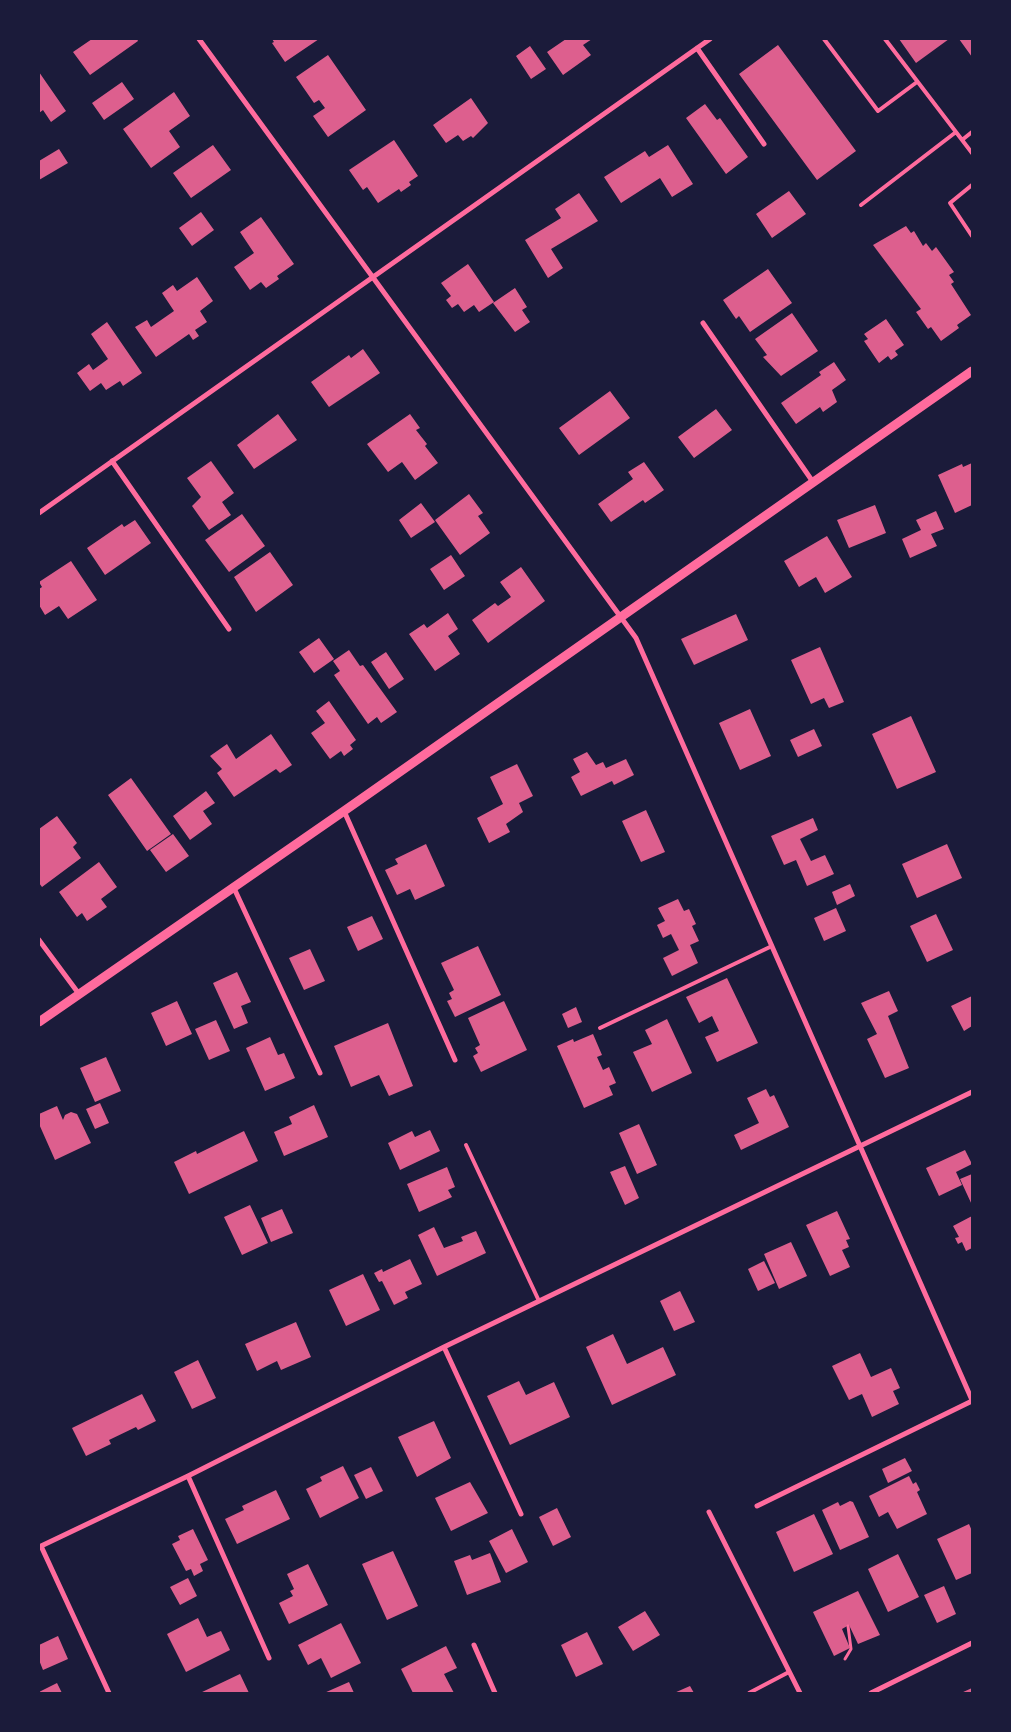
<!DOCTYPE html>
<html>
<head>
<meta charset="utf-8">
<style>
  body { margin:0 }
  #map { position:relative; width:1011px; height:1732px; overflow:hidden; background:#1b1b3a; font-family:"PT Sans Narrow",sans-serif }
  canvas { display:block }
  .frame { position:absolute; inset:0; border:40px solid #1b1b3a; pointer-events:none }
</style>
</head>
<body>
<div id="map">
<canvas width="1011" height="1732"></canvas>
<div class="frame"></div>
</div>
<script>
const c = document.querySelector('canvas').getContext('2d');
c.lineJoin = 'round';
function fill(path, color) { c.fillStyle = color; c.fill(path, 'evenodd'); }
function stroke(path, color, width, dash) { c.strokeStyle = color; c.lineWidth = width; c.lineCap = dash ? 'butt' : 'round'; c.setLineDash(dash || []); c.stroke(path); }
fill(new Path2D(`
  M92 39H137L138 41 90 75 73 52Z
  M272 39H319L285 62 272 43 274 42Z
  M566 39H592L583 45 591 55 563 75 547 52Z
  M899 39H949L916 63Z
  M959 39H972V57Z
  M778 45 856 151 817 180 739 74Z
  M530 46 546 69 531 79 516 56Z
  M328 55 366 110 328 137 313 116 325 108 319 100 314 103 296 77Z
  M39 72 66 111 51 122 43 110 39 113Z
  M122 82 134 99 104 120 92 103Z
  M174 92 190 116 169 131 180 147 151 168 123 129Z
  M471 98 488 123 473 138 471 136 463 141 458 135 446 143 433 125Z
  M705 104 717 120 720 118 748 157 726 174 686 118Z
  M394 140 418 176 409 182 411 185 401 192 399 189 378 203 367 187 363 190 349 170Z
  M213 145 231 170 191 198 173 173Z
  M668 145 693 184 672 197 660 178 621 203 604 177 645 151 649 157Z
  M59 149 68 163 39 180V161Z
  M789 191 806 214 772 238 756 214Z
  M579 193 598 221 551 249 563 268 548 278 525 240 561 218 555 209Z
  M201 212 214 230 192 246 179 228Z
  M261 217 294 264 277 276 279 279 266 288 261 282 250 290 234 267 254 253 240 232Z
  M906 226 911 233 914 231 923 246 926 243 932 251 936 247 954 272 949 275 954 282 951 284 971 315 957 325 959 328 941 341 931 327 928 329 916 312 921 309 873 245Z
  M468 264 494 302 479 312 474 305 464 312 458 304 452 308 446 300 451 296 441 283Z
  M768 269 792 303 750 332 739 316 736 319 723 300Z
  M197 277 213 301 200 311 207 322 195 330 199 336 193 340 189 334 156 357 135 327 147 320 151 327 174 311 162 293 173 285 177 291Z
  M515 288 527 307 522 310 530 322 515 332 493 303Z
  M792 313 818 351 781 376 763 357 767 355 755 339Z
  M886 319 904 345 895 351 898 355 891 360 888 356 879 363 864 341 868 339 864 334Z
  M107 322 142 373 123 386 120 381 106 390 101 383 90 391 77 373 89 364 93 370 108 359 91 334Z
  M363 349 380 373 329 407 311 382 349 355 351 358Z
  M834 362 846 380 832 390 837 402 823 412 820 407 796 424 781 403 821 375 819 372Z
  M610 391 630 418 579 455 559 428Z
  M716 409 732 430 694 458 678 437Z
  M278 414 297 440 254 469 237 445Z
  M410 414 420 428 416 430 427 444 425 446 438 463 415 480 402 462 388 472 367 444Z
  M211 461 234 493 222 502 231 515 209 530 192 506 201 497 187 478Z
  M644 462 664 490 645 503 643 500 611 522 598 504 633 479 628 472Z
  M972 463V505L955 513 938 475 962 464 963 467Z
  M469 494 483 513 478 516 490 533 460 555 435 520Z
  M421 503 435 522 411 538 399 520Z
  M875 505 886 533 849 548 837 520Z
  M936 511 944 529 931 534 937 546 910 558 902 539 921 530 916 520Z
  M242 514 265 546 229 572 205 540Z
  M135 520 151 543 105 575 87 548 122 524 124 527Z
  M827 536 852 577 825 593 816 577 799 587 784 561Z
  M270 552 293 585 256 612 234 577Z
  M451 555 465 576 444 590 430 569Z
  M71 561 97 600 68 619 59 606 45 615 39 605V589L42 587 39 582Z
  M521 567 545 601 488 643 472 620 495 603 498 606 511 597 500 582Z
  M448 613 458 629 448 636 460 654 435 671 409 634 424 624 427 628Z
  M736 614 748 640 694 665 681 639Z
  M319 638 334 659 314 673 299 652Z
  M820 647 844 702 829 708 824 698 811 704 791 660Z
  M349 650 360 666 363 665 397 712 381 723 377 717 368 724 334 675 340 671 333 661Z
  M386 652 404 679 389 689 371 662Z
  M329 701 356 740 350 745 353 749 344 756 341 751 330 759 311 733 325 723 316 711Z
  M750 709 771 756 740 770 719 723Z
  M911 716 936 772 897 789 872 734Z
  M814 729 822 746 798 757 790 740Z
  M271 734 292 765 280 773 276 769 234 797 217 773 222 769 210 756 227 744 236 759Z
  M587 752 596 765 603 762 606 768 626 759 634 775 614 785 612 781 581 796 571 777 580 772 573 759Z
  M517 764 533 796 519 803 523 812 506 824 510 832 489 843 477 818 503 804 490 777Z
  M131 778 171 834 147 851 108 795Z
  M206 791 215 803 203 811 212 824 190 840 173 816Z
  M646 810 665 852 641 862 622 821Z
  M57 816 77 843 73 847 81 858 42 887 39 883V829Z
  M813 818 818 830 800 839 811 861 825 855 834 874 807 886 796 860 784 865 771 836Z
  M173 834 189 856 166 872 150 850Z
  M426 844 445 886 415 900 410 889 397 895 385 870 398 864 395 859Z
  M947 844 962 878 917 898 902 864Z
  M99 862 117 887 101 899 107 907 87 921 82 913 77 917 59 892Z
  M850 884 855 896 837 905 832 892Z
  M678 899 684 911 689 909 696 924 692 926 699 941 690 945 698 963 672 976 663 958 679 950 671 934 663 938 657 925 665 921 658 908Z
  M836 908 846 931 824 941 814 918Z
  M936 914 953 950 927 962 910 926Z
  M372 916 383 939 358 951 347 927Z
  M478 946 501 995 455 1017 447 1001 452 999 449 993 454 990 441 963Z
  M310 949 325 981 304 990 289 958Z
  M237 972 251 1002 241 1006 248 1023 234 1029 213 983Z
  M727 978 758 1043 717 1062 705 1037 719 1031 712 1016 699 1023 686 997Z
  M889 991 898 1011 888 1016 909 1068 885 1078 867 1039 877 1034 861 1003Z
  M972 996V1026L964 1031 951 1006Z
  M177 1001 192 1034 166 1046 151 1013Z
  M504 1001 527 1050 481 1072 473 1056 478 1053 475 1048 480 1045 468 1018Z
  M576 1007 582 1022 568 1028 562 1014Z
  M667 1019 692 1073 652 1092 633 1052 652 1044 645 1030Z
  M216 1020 230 1051 209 1060 195 1029Z
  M388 1023 413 1086 389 1096 379 1075 351 1087 334 1046Z
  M593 1034 602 1055 597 1057 603 1070 609 1067 616 1083 609 1086 613 1095 584 1108 557 1046 573 1039 574 1042Z
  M270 1037 278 1055 284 1053 295 1078 265 1091 246 1048Z
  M106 1057 121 1091 95 1102 80 1068Z
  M766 1089 770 1097 774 1095 789 1127 741 1150 734 1135 759 1123 747 1098Z
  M100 1103 109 1123 95 1129 86 1109Z
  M314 1105 328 1137 284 1156 274 1132 292 1124 289 1117Z
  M57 1106 63 1120 65 1115 71 1112 77 1114 91 1143 55 1160 39 1124V1114Z
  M639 1124 657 1165 637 1174 619 1133Z
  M430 1130 440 1151 400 1170 388 1143 412 1131 415 1137Z
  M244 1131 258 1161 189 1194 174 1162 196 1151 197 1154Z
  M965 1150 972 1164 956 1172 962 1185 939 1196 926 1168Z
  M625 1166 639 1198 625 1205 610 1172Z
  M447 1167 455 1187 448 1190 452 1197 419 1212 407 1184Z
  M972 1174V1205L960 1179Z
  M250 1205 268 1243 242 1255 224 1217Z
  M282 1209 293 1233 271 1242 261 1218Z
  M837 1211 850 1239 846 1240 849 1247 842 1250 850 1267 830 1276 806 1225Z
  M972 1216V1248L966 1251 962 1242 958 1244 955 1238 959 1237 953 1226Z
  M434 1227 444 1248 463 1241 461 1237 476 1231 486 1253 437 1276 418 1235Z
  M791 1242 807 1276 779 1289 764 1254Z
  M410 1259 422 1284 405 1292 408 1298 394 1305 382 1281 379 1282 374 1273 382 1269 383 1272Z
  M764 1261 775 1283 758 1291 748 1269Z
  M363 1274 380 1310 346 1326 329 1290Z
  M680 1291 695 1322 674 1331 660 1301Z
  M296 1322 311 1357 281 1370 277 1361 257 1371 245 1344Z
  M613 1334 627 1364 663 1347 676 1375 612 1405 586 1347Z
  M860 1353 871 1377 891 1368 900 1388 893 1391 899 1404 872 1417 862 1394 849 1400 832 1366Z
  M198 1360 216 1398 192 1409 174 1372Z
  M519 1381 526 1395 554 1382 570 1417 510 1445 487 1396Z
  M142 1394 156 1421 138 1430 136 1427 109 1440 111 1444 86 1456 72 1428Z
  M434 1421 451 1458 417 1477 398 1437Z
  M905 1458 912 1471 888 1483 882 1469Z
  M343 1466 359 1498 320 1518 306 1489 322 1481 320 1477Z
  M371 1467 383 1491 366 1499 354 1475Z
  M909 1476 913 1484 916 1482 920 1490 917 1492 927 1514 897 1529 888 1512 879 1517 869 1496Z
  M470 1482 488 1513 451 1531 435 1498Z
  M276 1490 290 1519 237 1544 225 1519 244 1510 242 1506Z
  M850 1501 853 1502 869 1537 840 1550 822 1510 838 1502 840 1506Z
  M557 1508 571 1537 553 1546 539 1517Z
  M814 1514 833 1554 794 1572 776 1532Z
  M969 1524 972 1531V1573L956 1580 937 1539Z
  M193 1529 208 1560 200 1564 203 1571 194 1576 191 1569 186 1571 172 1544 180 1540 178 1536Z
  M512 1529 528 1562 506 1573 489 1541Z
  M393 1551 418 1606 387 1620 362 1564Z
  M490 1553 501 1582 467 1595 454 1561 470 1555 472 1560Z
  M898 1554 919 1597 888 1612 868 1569Z
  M308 1564 328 1605 289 1624 279 1603 293 1596 290 1591 294 1589 287 1574Z
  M188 1578 197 1596 180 1605 170 1587Z
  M944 1586 956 1614 937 1623 924 1595Z
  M858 1591 880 1635 858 1644 849 1625 842 1629 850 1648 834 1656 813 1612Z
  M645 1611 660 1635 633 1651 618 1627Z
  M198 1618 207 1637 221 1631 230 1650 186 1672 167 1634Z
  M341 1623 361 1663 331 1678 321 1658 308 1665 298 1645Z
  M587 1632 603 1664 576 1677 561 1645Z
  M58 1636 68 1659 43 1670 39 1660V1645Z
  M446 1646 457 1668 444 1674 454 1693H413L401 1669Z
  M240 1674 249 1693H200Z
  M349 1682 354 1693H324Z
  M57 1683 62 1693H39V1692Z
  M690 1686 694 1693H674Z
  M972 1688V1693H961Z`), '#dd5f8e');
stroke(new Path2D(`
  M845 1659 851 1649 848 1626`), '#ff6b9d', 3);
stroke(new Path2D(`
  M824 39 878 111 917 82
  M885 39 972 153
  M962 140 972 132
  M972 185 950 203 972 236
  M861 205 956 132
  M600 1028 772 946
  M466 1145 539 1301
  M749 1693 789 1672`), '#ff6b9d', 4);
stroke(new Path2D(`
  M199 39 636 638 972 1400
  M697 48 764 144
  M703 323 813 482
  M112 461 229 629
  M39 513 710 39
  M344 811 455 1060
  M233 886 320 1073
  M39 940 79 994
  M444 1347 521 1514
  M188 1476 269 1658
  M757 1506 972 1401
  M709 1512 800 1693
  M41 1546 109 1693
  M39 1547 188 1476 444 1347 972 1092
  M474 1645 495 1693
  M871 1693 972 1643`), '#ff6b9d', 5);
stroke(new Path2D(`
  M39 1022 344 811 972 371`), '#ff6b9d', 9);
</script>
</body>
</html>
